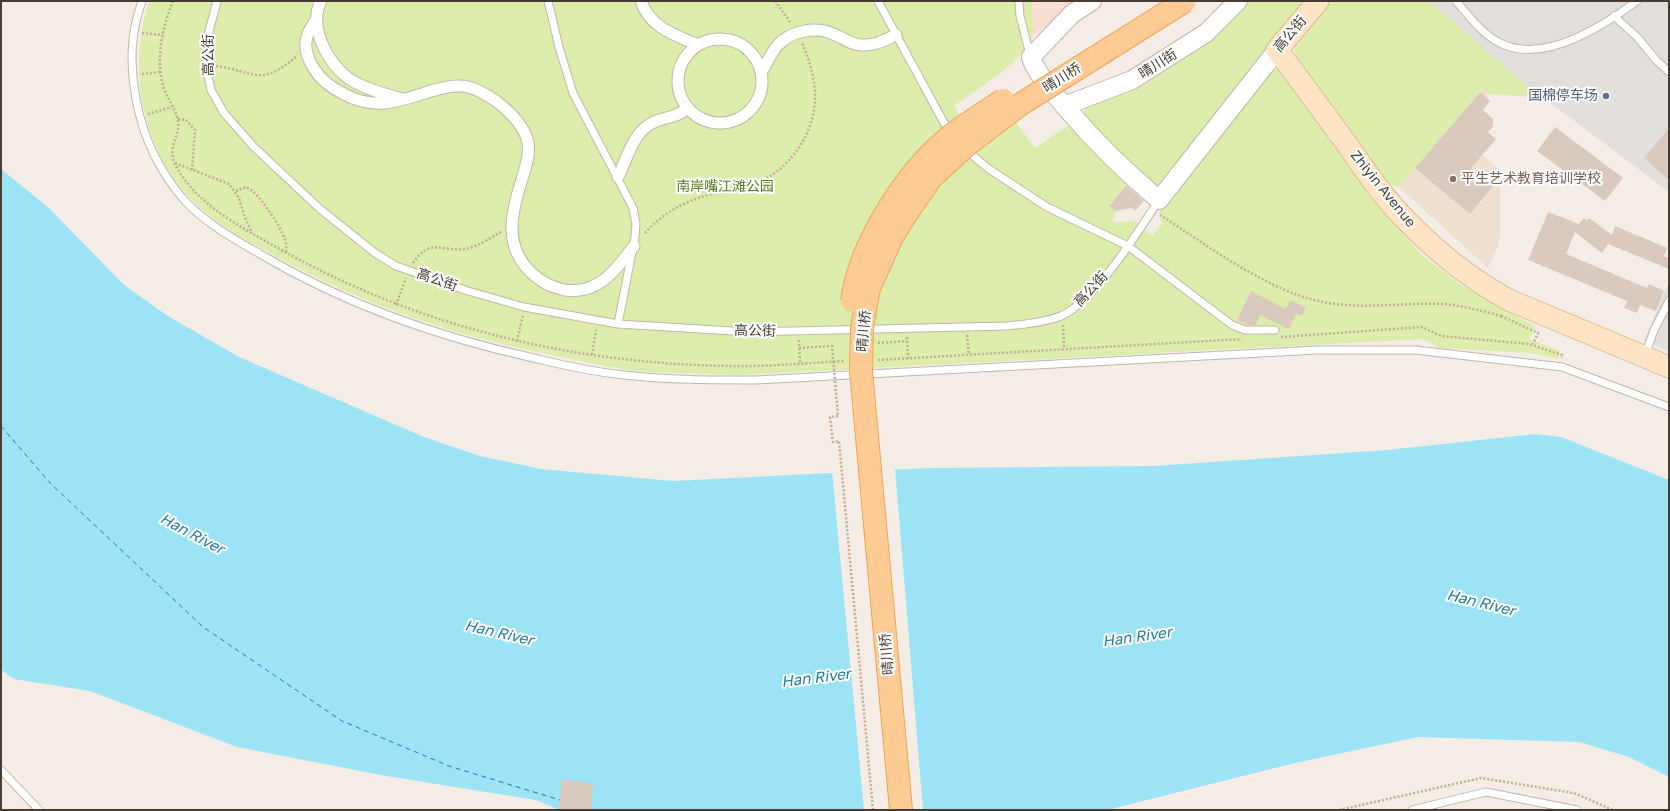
<!DOCTYPE html>
<html>
<head>
<meta charset="utf-8">
<style>
  body { margin:0 }
  #map { position:relative; width:1670px; height:811px; overflow:hidden; background:#f4ede6; font-family:"Golos Text",sans-serif }
  canvas { display:block }
  .frame { position:absolute; inset:0; border:2px solid #473c34; pointer-events:none }
</style>
</head>
<body>
<div id="map">
<canvas width="1670" height="811"></canvas>
<div class="frame"></div>
</div>
<script>
const c = document.querySelector('canvas').getContext('2d');
c.lineJoin = 'round';
function fill(path, color) { c.fillStyle = color; c.fill(path, 'evenodd'); }
function stroke(path, color, width, dash) { c.strokeStyle = color; c.lineWidth = width; c.lineCap = dash ? 'butt' : 'round'; c.setLineDash(dash || []); c.stroke(path); }
function write(font, color, halo, rows, align = 'center') {
  c.font = font + ' "Golos Text","Noto Sans SC",sans-serif'; c.lineWidth = 4; c.setLineDash([]); c.textBaseline = 'middle'; c.strokeStyle = halo; c.fillStyle = color; for (const [text, x, y, turn = 0] of rows) {
    c.save(); c.translate(x, y); c.rotate((+turn || 0) * Math.PI / 180); c.textAlign = isNaN(turn) ? turn : align; if (halo) c.strokeText(text, 0, 0); c.fillText(text, 0, 0); c.restore();
  }
}
fill(new Path2D(`
  M1031 1H1084L1033 35Z`), '#f8decf');
fill(new Path2D(`
  M1483 89 1489 94 1486 97 1490 101 1483 110 1493 119 1492 124 1493 126 1488 132 1482 155 1500 170V235L1497 248 1488 268 1399 187Z`), '#eedfce');
fill(new Path2D(`
  M149 1H1031C1032 11 1035 25 1033 35 1029 58 973 92 954 106L963 120 991 139 1016 122 1035 148 1070 124 1127 183 1109 205 1116 211 1113 222 1134 221 1152 236 1162 224 1159 214 1161 209 1266 78 1276 69 1281 70 1301 93 1383 211 1422 255 1461 285 1535 326 1530 339 1560 351 1558 359 1531 353 1440 348 1423 339 738 375C703 373 666 374 630 370 608 367 585 362 563 357 460 338 362 305 270 253 242 237 213 223 191 199 141 146 127 70 149 1Z
  M1247 1H1305L1158 187C1143 176 1082 127 1084 108L1088 104C1105 99 1122 96 1138 88 1176 68 1214 29 1247 1Z
  M1329 1H1503L1536 91 1535 94 1529 97 1489 94 1482 89 1399 187 1384 183 1296 57 1294 50 1295 42Z`), '#dbecab');
fill(new Path2D(`
  M1429 1H1669V192L1520 80Z
  M1669 282V351L1644 341Z`), '#e2dedb');
fill(new Path2D(`
  M1 169 49 208 124 285 168 316 239 357 424 437 480 456 541 469 673 481 930 468 1154 466 1387 450 1536 434 1561 437 1669 480V777L1629 757 1579 742 1418 737 1295 763 1107 810H559L536 800 386 776 237 747 90 691 14 679 1 670Z`), '#9de3f6');
fill(new Path2D(`
  M895 468 923 810H864L832 471Z`), '#f4ede6');
stroke(new Path2D(`
  M1 426 50 483 203 627 342 721 449 766 560 800`), '#217f9a', 1, [5, 4]);
fill(new Path2D(`
  M1480 92 1490 101 1483 110 1493 119V126L1488 132 1496 139 1471 168 1493 186 1470 214 1415 168Z
  M1555 127 1623 178 1605 201 1537 151Z
  M1669 128V180L1644 158Z
  M1126 185 1144 201 1135 211 1132 208 1116 211 1109 206Z
  M1548 212 1579 224 1584 218 1587 220 1589 218 1612 235 1615 226 1667 248 1664 256 1669 258V269L1608 244 1602 253 1575 232 1566 254 1647 288 1649 284 1664 291 1656 311 1640 305 1637 313 1624 308 1627 301 1528 260Z
  M1251 291 1286 309 1290 300 1306 308 1302 316 1296 314 1289 329 1260 315 1256 325H1248L1237 320Z
  M562 779 593 784 591 810H559Z`), '#dac9bd');
const service = new Path2D(`
  M142 1C130 34 130 65 136 99 143 137 160 173 186 202 207 224 234 239 260 254 346 305 441 338 538 359 566 366 595 372 624 375 668 380 712 380 756 380L1317 350H1416L1562 367 1669 407
  M217 1 207 39V72L211 90 224 113 254 147 320 209 375 253 396 266 468 291 524 307 618 324 749 332 1007 326C1024 324 1044 323 1061 316 1095 301 1138 232 1159 200
  M548 1 559 47 573 93 633 208 636 224 635 237 618 324
  M878 1 950 134
  M1019 1 1020 16 1030 55
  M1456 1C1469 16 1482 34 1500 43 1543 65 1602 27 1637 1
  M1614 16 1638 38 1656 60 1669 72
  M966 150 989 169 1047 207 1128 246 1232 325 1245 330H1275
  M1645 355 1654 330 1669 301
  M1 770 39 810
  M1412 810 1486 792 1577 810`);
const pedestrian = new Path2D(`
  M321 1C308 26 327 62 348 78 364 89 385 94 403 99
  M641 1C649 27 675 35 698 45
  M316 20C304 36 302 49 313 67 320 79 331 88 344 94 375 111 399 101 431 91 440 89 450 85 460 86 473 86 485 94 496 101 509 111 525 126 528 143 530 154 526 166 523 176 513 207 503 240 526 267 536 279 550 287 565 290 598 295 616 270 634 246
  M678 81a42 42 0 1 1 84 0a42 42 0 1 1-84 0Z
  M762 71C767 63 771 53 778 45 791 31 815 26 833 34 842 37 851 45 861 45 874 46 885 40 896 35
  M618 177C627 159 633 131 654 122 666 117 678 117 688 108`);
const tertiary = new Path2D(`
  M1092 1 1072 14 1031 57 1033 63C1042 80 1055 95 1068 110 1096 143 1126 172 1159 200L1277 50
  M1064 106 1132 80 1206 33 1238 1`);
const secondary = new Path2D(`
  M1318 1 1277 50C1301 81 1323 112 1346 143 1365 170 1384 199 1408 222 1438 253 1472 280 1509 300L1669 367`);
stroke(service, '#c3b5aa', 9);
stroke(pedestrian, '#c3b5aa', 13);
stroke(tertiary, '#c3b5aa', 20);
stroke(secondary, '#dbba94', 23);
stroke(new Path2D(`
  M173 1C162 28 155 60 164 89 168 99 174 107 177 117 183 135 166 145 175 164 194 203 242 228 278 248 419 328 580 366 742 366 776 366 810 363 845 361
  M775 1 791 23
  M142 33 163 35
  M216 66C255 71 259 88 296 57
  M142 74 161 72
  M148 114 172 107
  M178 119 186 120 195 130 192 170
  M175 163 229 184 239 198 244 215 252 233
  M236 191 246 187C259 192 281 227 285 240 287 245 286 249 286 253
  M1160 215C1207 245 1269 292 1323 302 1363 310 1405 302 1445 304 1464 306 1482 311 1501 316L1502 315
  M645 233C664 212 689 198 718 193 730 191 742 190 753 185 788 172 816 133 815 96 815 77 809 60 802 43
  M413 263C431 237 441 252 465 249 477 247 490 238 501 232
  M396 305 406 278
  M1501 316 1538 333 1533 344
  M1063 325 1064 349
  M967 335 969 355
  M907 337 908 358
  M1281 337 1422 327 1441 336 1529 344 1562 355V358
  M799 340 800 363
  M517 341 523 315
  M592 355 596 330
  M878 360 1242 339
  M838 416 830 417 833 442 839 441 873 810
  M1339 810 1481 778 1574 793 1613 810`), '#c3ab97', 2.5, [2, 2]);
stroke(service, '#fff', 7);
stroke(pedestrian, '#fff', 11);
stroke(tertiary, '#fff', 18);
stroke(secondary, '#ffe5c5', 21);
const primaryBridge = new Path2D(`
  M852 301C860 243 907 170 953 134 969 122 986 111 1003 100
  M901 810 861 371 862 327 869 288 892 237 905 216 931 178 967 145 1021 104 1185 1`);
stroke(primaryBridge, '#eda45b', 24, []);
stroke(new Path2D(`
  M878 343 907 341
  M799 348 832 346 838 416`), '#c3ab97', 2.5, [2, 2]);
stroke(primaryBridge, '#ffcb94', 22);
for (const [x, y, r, color] of [
  [1606,96,4,"#5c6f8a"],
  [1453,179,4,"#8d6e63"]
]) { const dot = new Path2D(); dot.arc(x, y, r, 0, 2 * Math.PI); c.fillStyle = color; c.fill(dot); stroke(dot, '#fff', 1.5); }
write('14px', '#473c34', '#fff', [
  ["高公街",1290,34,-50],
  ["高公街",209,55,-90],
  ["晴川街",1158,64,-32],
  ["晴川桥",1062,78,-32],
  ["Zhiyin Avenue",1383,189,51],
  ["高公街",437,280,19],
  ["高公街",1091,289,-47],
  ["高公街",755,331,1],
  ["晴川桥",864,331,-85],
  ["晴川桥",887,654,-95]
]);
write('14px', '#4e5e75', '#fff', [
  ["国棉停车场",1598,96]
], 'right');
write('14px', '#785e54', '#fff', [
  ["平生艺术教育培训学校",1461,179]
], 'left');
write('14px', '#577e23', '#fff', [
  ["南岸嘴江滩公园",725,187]
]);
write('italic 15px', '#217f9a', '#fff', [
  ["Han River",192,534,28],
  ["Han River",1481,603,14],
  ["Han River",499,633,13],
  ["Han River",1137,637,-8],
  ["Han River",816,678,-7]
]);
</script>
</body>
</html>
